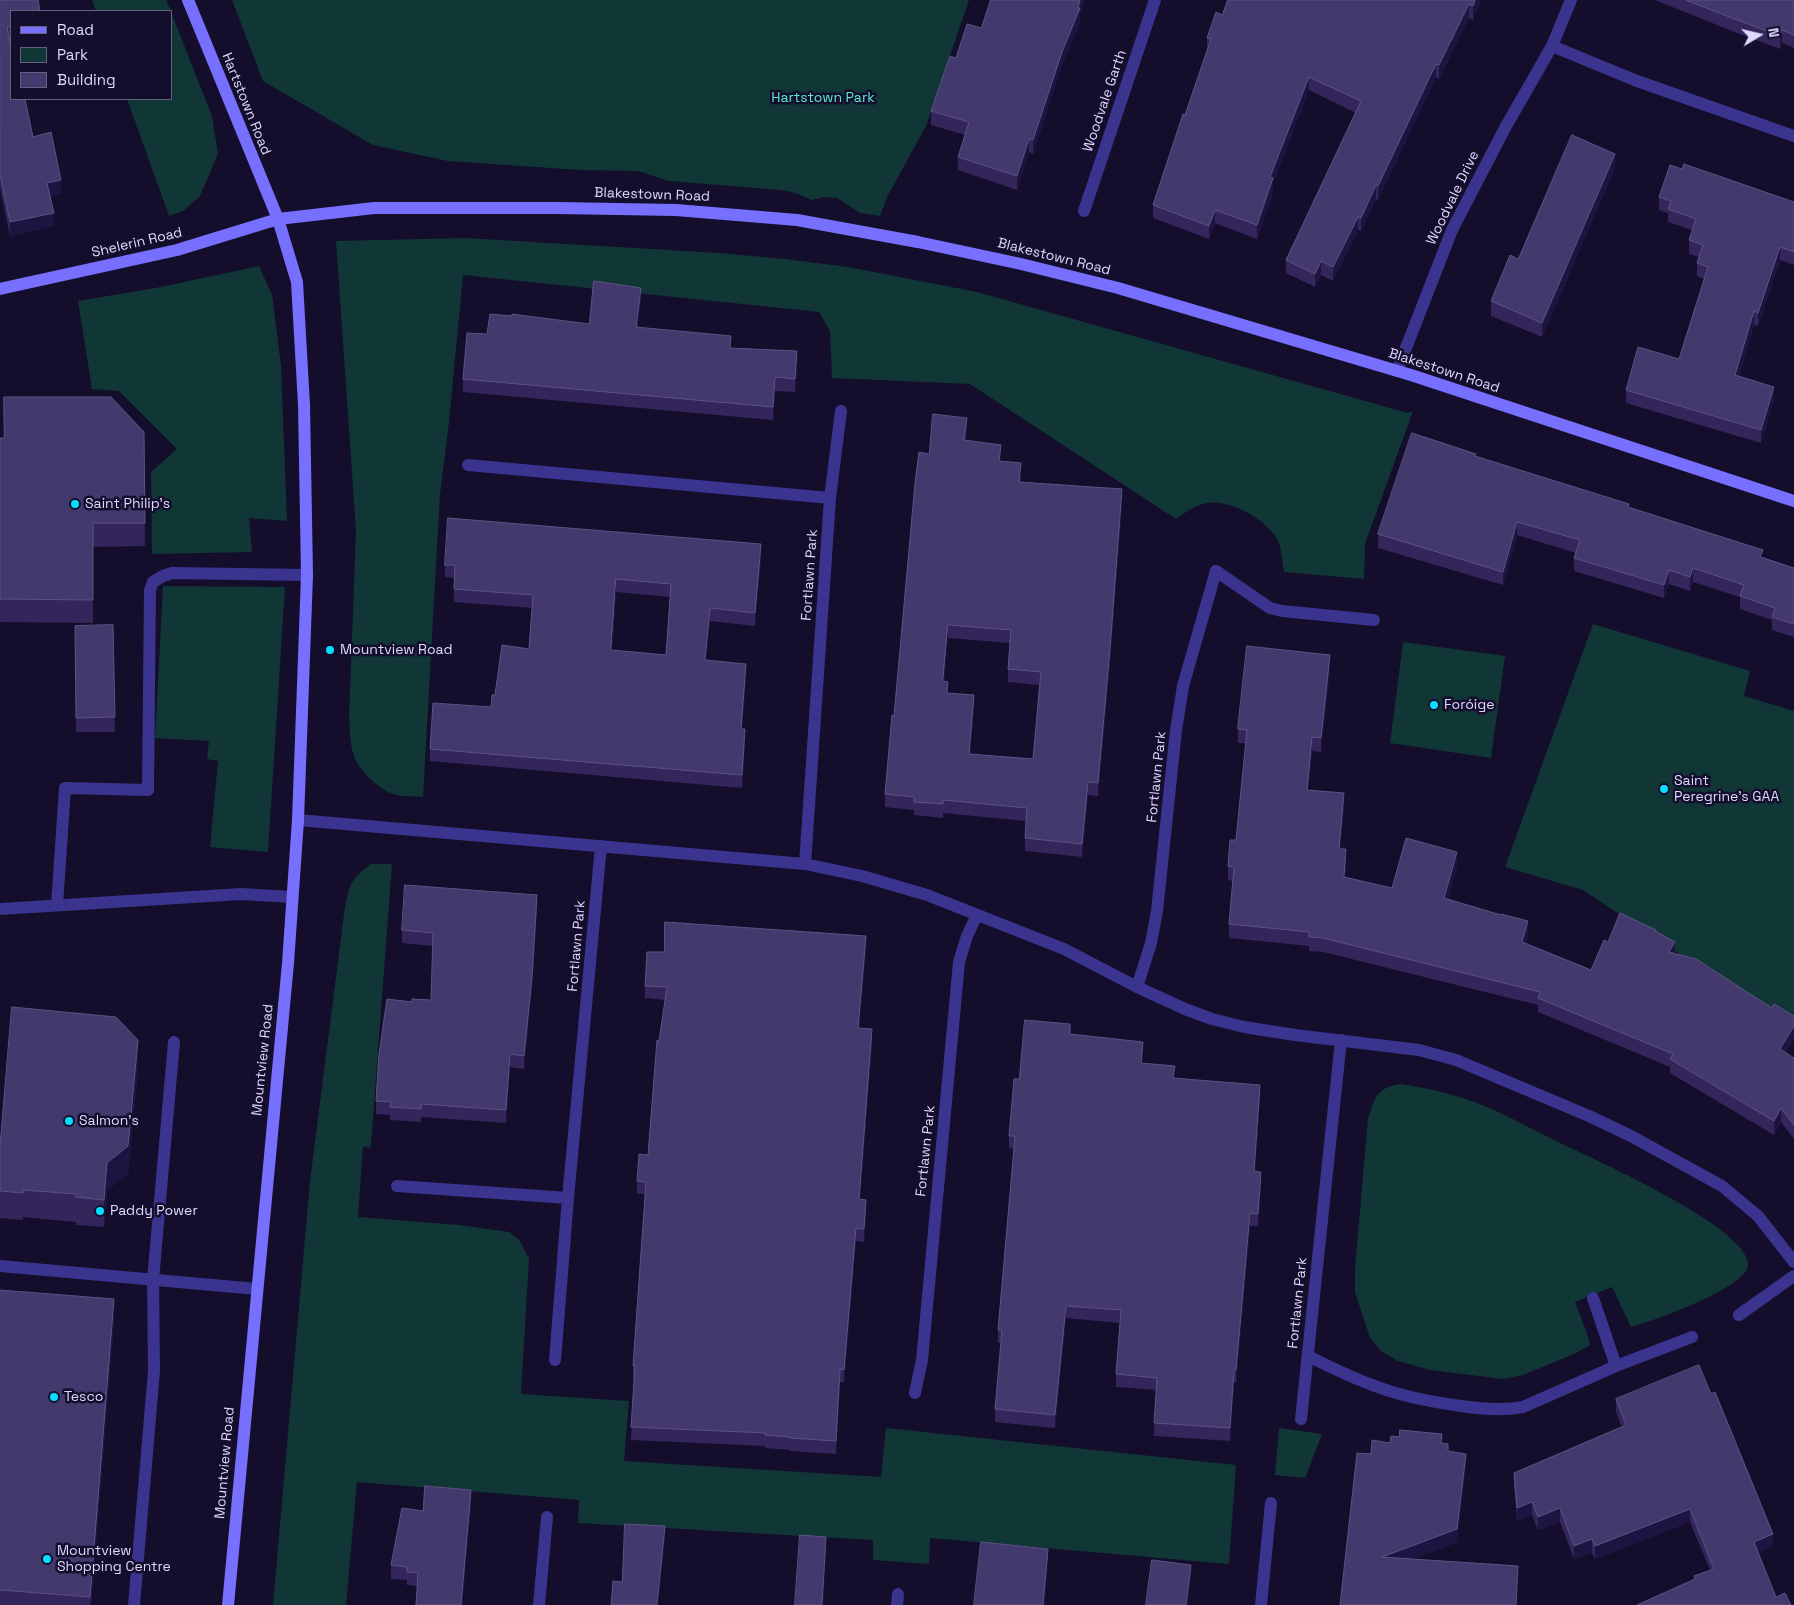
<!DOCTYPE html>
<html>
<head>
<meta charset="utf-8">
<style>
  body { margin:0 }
  #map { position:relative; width:1794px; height:1605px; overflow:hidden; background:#140e2c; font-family:"Space Grotesk",sans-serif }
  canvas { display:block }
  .legend { position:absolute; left:10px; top:10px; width:162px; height:90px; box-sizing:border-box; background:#140e2c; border:1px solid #655f80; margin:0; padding:6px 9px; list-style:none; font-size:15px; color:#ded9ff }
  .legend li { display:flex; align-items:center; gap:10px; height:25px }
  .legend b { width:25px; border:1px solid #655f80 }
  .north { position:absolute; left:1734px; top:10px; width:50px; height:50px; -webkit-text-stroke:4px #140e2c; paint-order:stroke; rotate:81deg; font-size:14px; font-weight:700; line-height:20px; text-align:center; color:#ded9ff }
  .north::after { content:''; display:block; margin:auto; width:18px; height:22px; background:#ded9ff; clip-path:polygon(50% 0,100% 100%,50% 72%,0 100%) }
</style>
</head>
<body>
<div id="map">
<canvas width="1794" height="1605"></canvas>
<ul class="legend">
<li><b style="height:6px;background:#7770ff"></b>Road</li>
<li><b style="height:14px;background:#103636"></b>Park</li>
<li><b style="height:14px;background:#44396d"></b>Building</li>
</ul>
<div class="north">N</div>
</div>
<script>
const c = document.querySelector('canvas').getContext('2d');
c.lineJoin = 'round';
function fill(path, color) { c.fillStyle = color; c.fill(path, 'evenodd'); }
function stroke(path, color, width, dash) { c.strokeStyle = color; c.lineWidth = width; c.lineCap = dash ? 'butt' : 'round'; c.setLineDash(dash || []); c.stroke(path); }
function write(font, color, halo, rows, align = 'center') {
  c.font = font + ' "Space Grotesk",sans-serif'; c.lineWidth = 5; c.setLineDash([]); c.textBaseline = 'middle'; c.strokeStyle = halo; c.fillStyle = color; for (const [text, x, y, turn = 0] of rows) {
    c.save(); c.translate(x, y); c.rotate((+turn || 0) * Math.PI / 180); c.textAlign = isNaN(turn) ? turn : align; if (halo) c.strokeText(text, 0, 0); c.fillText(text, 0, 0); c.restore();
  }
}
fill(new Path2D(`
  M92 0H166L171 11H96Z
  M232 0H969L926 126 888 195 880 216 860 213 837 198 824 197 812 200 796 193 781 190 669 181 638 171 580 170 448 161 373 145 263 81Z
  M171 12 212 116 218 154 200 196 183 211 169 216 127 99H171Z
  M465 238 719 253 785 259 848 267 977 292 1408 413 1413 411 1365 544 1364 579 1284 572C1282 563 1282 550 1278 541 1268 520 1230 499 1207 503 1195 505 1186 512 1176 519L970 384 832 378 830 331 819 312 463 275 449 422 440 494 423 797C414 796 401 797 393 794 377 788 357 769 353 753 350 742 350 729 349 718L356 531 336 241Z
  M259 266 272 295 281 366 287 521 249 518 252 552 152 554 151 472 177 449 119 391 92 389 78 301 161 287Z
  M163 586 285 587 268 852 210 847 218 761 207 759 209 741 155 738Z
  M1593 624 1750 671 1744 696 1794 711V1030L1583 890 1505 867Z
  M1403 642 1505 656 1491 758 1390 743Z
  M371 864H392L371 1144 370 1148 363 1146 358 1217 459 1225 509 1232 520 1241 529 1259 521 1394 629 1401 624 1461 881 1477 886 1428 1236 1465 1229 1564 930 1538 929 1564 873 1560V1540L578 1523 579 1500 357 1482 346 1605H273L310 1181 344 914C349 887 348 881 371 864Z
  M1401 1084C1426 1088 1450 1093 1474 1102 1501 1111 1527 1127 1552 1139 1586 1156 1750 1227 1748 1265 1748 1287 1652 1322 1631 1327L1612 1287 1575 1302 1587 1333 1590 1345 1574 1354 1523 1375 1503 1379 1430 1370 1398 1361 1381 1351 1370 1338 1355 1292V1268L1368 1118C1376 1096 1376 1088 1401 1084Z
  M1279 1428 1322 1434 1305 1478 1275 1475Z`), '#103636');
stroke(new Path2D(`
  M1216 571 1270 608 1282 611 1374 620
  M57 905 65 788 148 790 150 590 153 582 163 576 172 573 307 575
  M0 909 241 894 292 897
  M0 1266 257 1289
  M134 1605 154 1371 153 1280 155 1257 174 1042`), '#3a348f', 12);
stroke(new Path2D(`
  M1552 46 1637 81 1794 136
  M1084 211 1155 0
  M1397 371 1452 230 1505 128 1552 46 1571 0
  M468 465 830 498
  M298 820 805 864 862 876 927 895 1064 949 1137 987 1185 1009 1212 1019 1244 1027 1295 1035 1419 1050 1456 1060 1589 1116 1631 1136 1722 1186 1758 1216 1794 1262
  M805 864 830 498 841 411
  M1137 987 1151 943 1157 911 1176 730 1183 686 1216 571
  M397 1186 568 1198
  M1593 1298 1616 1366
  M1739 1315 1794 1276
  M1308 1356C1330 1367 1352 1378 1375 1386 1403 1397 1432 1402 1461 1406 1482 1409 1502 1411 1523 1407L1616 1366 1692 1337
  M555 1360 568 1198 601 846
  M915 1393 922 1360 959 962 967 936 977 915
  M1301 1419 1341 1040
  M539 1605 547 1517
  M897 1605 898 1594
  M1261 1605 1271 1503`), '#3a348f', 12);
stroke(new Path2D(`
  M188 0 278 219 297 282 304 405 307 575 298 820 288 963 228 1605
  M0 289 177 250 278 219 374 208H558L676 210 797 220 918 242 1021 264 1118 288 1411 375 1794 501`), '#7770ff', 12);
fill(new Path2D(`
  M0 0 11 11V40H10L11 99 33 137 61 194 50 196 54 226 10 236 0 188Z
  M1228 0H1481L1473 20 1469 18 1439 79 1436 77 1378 200 1376 199 1361 231 1358 230 1333 281 1321 275 1315 287 1286 273V260L1356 113 1309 90 1273 183V192L1257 239 1215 223 1209 239 1153 218V205L1207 52V38L1222 15Z
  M1655 0H1794V48L1782 43 1780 49 1732 31Z
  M1080 15V22L1062 65 1033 154 1029 152 1017 190 958 170V157L965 135 931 125V111L956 58 981 28Z
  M1615 168 1542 337 1491 316V301L1518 259Z
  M1659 197 1794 202V265L1780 260 1758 326 1754 325 1739 376 1774 400 1761 443 1626 403V390L1679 359 1704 279 1697 276V263L1699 257 1689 254V240L1692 230 1668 222V213L1659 210Z
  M641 301 637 327 731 348 797 365 795 392 775 391 773 420 463 392V379L487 334 512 316 589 324Z
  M4 397 144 432 145 546 93 547V623L0 622V438H4Z
  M967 431 966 441 1001 458V461L1021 477 1020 482 1122 502 1110 662 1098 796 1088 795 1082 857 1025 851V838L1026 821 943 813V818L914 815V810L885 807V794L894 716 929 454ZM948 638 1010 643 1008 669V682L1039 685 1033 759 970 754 974 708 948 693 944 681Z
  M1476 457 1629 508 1763 557 1794 568V637L1772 630V620L1740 609V597L1693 582 1690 591 1669 584 1664 598 1574 571V558L1576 553 1517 535 1503 585 1378 548V534Z
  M761 557 755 626 710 621 706 660 746 677 742 729 745 742 742 788 430 761V749L491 707 495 695 529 649 532 608 454 602V578L445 577V565ZM616 592 670 597 666 655 612 650Z
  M113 625 115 732H76L75 626Z
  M1330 669 1321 752 1312 751 1308 791 1344 807 1340 849 1346 863 1345 877 1392 888 1457 866 1448 899 1528 935 1526 943 1591 970 1608 942 1656 932 1675 953 1786 1053 1794 1058V1139L1781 1122 1774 1135 1670 1073V1067L1538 1012V1005L1323 952 1309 951V946L1229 938V924L1233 881 1228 880V866L1236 840 1246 743H1238V729Z
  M537 908 532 990 524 1069 510 1067 506 1123 421 1117V1122L390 1120V1115L376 1114V1101L412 1002 431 1000 433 946 402 943V930Z
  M866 949 859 1029 872 1042 860 1199 866 1212 864 1242 856 1241 844 1382H840L836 1454 790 1451V1450L765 1448V1446L631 1440 634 1379H633V1366L645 1194H637V1181L648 1155 659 1041 665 1000 645 998V986L664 952Z
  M1070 1034 1143 1055 1142 1063 1175 1078 1260 1098 1255 1171 1261 1184 1258 1226H1250L1236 1383 1234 1382 1230 1441 1154 1436 1156 1390 1116 1387V1374L1120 1323 1066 1318 1055 1428 995 1422V1409L1001 1343H998V1330L1014 1149 1009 1148V1136L1019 1079Z
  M138 1068 128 1174 107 1190 104 1227 76 1225V1222L23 1217V1220L0 1218V1147Z
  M0 1290 114 1320 91 1605H0Z
  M1616 1399 1773 1547 1758 1553 1776 1597 1791 1605 1694 1579V1576L1710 1570 1690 1522 1595 1559 1592 1553 1574 1559 1560 1522 1538 1530 1532 1515 1517 1521 1514 1486V1473L1622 1427 1616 1412Z
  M471 1504 462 1605H416L417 1586 407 1585V1580L391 1579V1565L423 1511Z`), '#32265b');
fill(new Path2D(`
  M1080 0H1085L1080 15V22L1062 65 1033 154V140Z
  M1475 0H1481L1473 20V6Z
  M1469 4V18L1439 79V65Z
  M1782 30V43L1780 49V36Z
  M1436 64V77L1378 200V186Z
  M1309 77V90L1273 183V192L1257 239V225L1270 177Z
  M1029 139V152L1017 190V176Z
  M1615 154V168L1542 337V323Z
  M61 180V194L47 197V183Z
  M1376 185V199L1361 231V218Z
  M1215 210V223L1209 239V226Z
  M54 213V226L10 236V222Z
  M1358 217V230L1333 281V267Z
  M1780 247V260L1758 326V313Z
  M1321 261V275L1315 287V274Z
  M641 288V301L636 340V327Z
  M1754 311V325L1735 389V375Z
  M797 351V365L795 392V379Z
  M775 377V391L773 420V407Z
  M1774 387V400L1761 443V430Z
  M967 418V431L964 454V440Z
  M1001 445V458L999 474V461Z
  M1122 489V502L1110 662 1098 796V783Z
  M1517 522V535L1503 585V572Z
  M761 544V557L755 626V613Z
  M1693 568V582L1690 591V577Z
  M1669 570V584L1664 598V585Z
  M616 579V592L611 663V650Z
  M710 608V621L705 673V660Z
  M948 625V638L943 695V681Z
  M1330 655V669L1321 752V738Z
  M746 664V677L741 741V729Z
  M974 695V708L969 767V754Z
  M745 729V742L742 788V775Z
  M1312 737V751L1307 804V790Z
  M1088 782V795L1082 857V844Z
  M1344 793V807L1339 863V849Z
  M1346 849V863L1344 891V877Z
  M1457 852V866L1444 912V898Z
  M537 895 532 990 524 1069V1056Z
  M1528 921V935L1522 956V942Z
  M866 936V949L858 1041V1028Z
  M1675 942V956L1669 952Z
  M1794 1026V1040L1780 1063V1049Z
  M872 1029V1042L859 1212V1199Z
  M138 1040V1068L128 1174 107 1190 104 1227V1200L107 1163Z
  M1143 1042V1055L1141 1075V1063Z
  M510 1054V1067L506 1123V1110Z
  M1260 1085V1098L1254 1184V1171Z
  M1781 1108V1122L1774 1135V1121Z
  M1261 1172V1184L1258 1226V1214Z
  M866 1200V1212L864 1242V1229Z
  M1250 1213V1226L1236 1383V1370Z
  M856 1228V1241L844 1382V1370Z
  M114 1299V1320L91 1605H90Z
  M1066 1306V1318L1055 1428V1415Z
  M840 1369V1382L836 1454V1441Z
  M1234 1370V1382L1230 1441V1428Z
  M1466 1454V1467L1457 1543 1382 1570V1557Z
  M471 1490V1504L462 1605H461Z
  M1532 1502V1515L1517 1521V1508Z
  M1560 1508V1522L1538 1530V1517Z
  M1690 1509V1522L1595 1559V1546Z
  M665 1526V1539L658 1605H657Z
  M1773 1534V1547L1754 1555V1542Z
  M826 1537V1550L823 1605H822Z
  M1592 1539V1553L1574 1559V1546Z
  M1048 1549V1562L1045 1605H1043Z
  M1191 1565V1578L1188 1605H1186Z`), '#1e1441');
const building = new Path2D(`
  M0 0H38L40 11H11V26L7 27 11 47V99H25L33 137 51 132 61 180 47 183 54 213 10 222 0 174Z
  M991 0H1080L1078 8H1080L1062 52 1033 140 1029 139 1017 176 958 157 969 122 931 111 950 56 956 58 967 24 981 28Z
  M1228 0H1475L1473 6 1469 4 1439 65 1436 64 1378 186 1376 185 1361 218 1358 217 1333 267 1321 261 1315 274 1286 260 1361 101 1309 77 1270 177 1273 178 1257 225 1215 210 1209 226 1153 205 1183 114 1185 115 1211 39 1207 38 1216 12 1222 15Z
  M1686 0H1794V35L1782 30 1780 36 1732 18Z
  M1572 135 1615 154 1542 323 1491 301 1510 255 1518 259Z
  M1684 164 1794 202V252L1780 247 1758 313 1754 311 1735 375 1774 387 1761 430 1626 390 1638 347 1679 359 1708 267 1697 263 1703 245 1689 240 1696 219 1668 209 1671 201 1659 197 1670 165 1682 169Z
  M594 281 641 288 636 327 731 336 730 348 797 351 795 379 775 377 773 407 463 379 467 333 487 334 490 314 512 316V314L589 324Z
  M4 397H111L144 432 145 523H93V600L0 599V438H4Z
  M933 414 967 418 964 440 1001 445 999 461 1021 463 1019 482 1122 489 1110 649 1098 783 1088 782 1082 844 1025 838 1027 808 943 800V804L914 802V797L885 794 892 715 894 716 915 483 919 452 929 454ZM948 625 1011 630 1008 669 1041 672 1033 759 969 754 974 695 947 693 948 682 943 681Z
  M1412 433 1476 454 1475 456 1629 504 1628 507 1763 550 1760 557 1794 568V624L1772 617 1775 608 1740 596 1744 585 1693 568 1690 577 1669 570 1664 585 1574 558 1580 540 1517 522 1503 572 1378 534Z
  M448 518 761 544 755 613 710 608 705 660 746 664 741 729H745L742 775 430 749 433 703 491 707 492 695H495L502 645 529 649 533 595 454 589 455 565H445ZM616 579 671 584 666 655 611 650Z
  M113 625 115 717 76 718 75 626Z
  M1247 646 1330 655 1321 738 1312 737 1307 790 1344 793 1339 849H1346L1344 877 1392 888 1406 838 1457 852 1444 898 1501 915V914L1528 921 1522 942 1591 970 1604 940 1608 942 1620 913 1656 930 1655 931 1675 942 1669 952 1696 959 1772 1008 1774 1004 1794 1016V1026L1780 1049 1794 1058V1125L1781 1108 1774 1121 1670 1059 1673 1054 1538 998 1540 992 1323 938 1309 937V932L1229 924 1234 867 1228 866 1230 840H1236L1247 730 1238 729Z
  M405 885 537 895 532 977 524 1056 510 1054 506 1110 421 1104V1109L390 1107 391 1102 376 1101 379 1054 387 999 412 1002V999L431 1000 433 933 402 930Z
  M665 922 866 936 858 1028 872 1029 859 1199 866 1200 864 1229 856 1228 844 1370 840 1369 836 1441 790 1438V1437L765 1435 766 1433 631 1427 635 1366H633L646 1182 637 1181 639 1154 648 1155 657 1040 659 1041 667 987 645 986 647 952H664Z
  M12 1007 116 1017 138 1040 128 1146 107 1163 104 1200 76 1197V1194L23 1190V1193L0 1191V1147Z
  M1025 1020 1070 1024V1034L1143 1042 1141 1063 1175 1066 1173 1078 1260 1085 1254 1171 1261 1172 1258 1214 1250 1213 1236 1370H1234L1230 1428 1154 1423 1157 1378 1116 1374 1121 1310 1066 1306 1055 1415 995 1409 1002 1330H998L1015 1136H1009L1014 1079H1019Z
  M0 1290 114 1299 90 1597 0 1590Z
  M1699 1365 1711 1394 1715 1392 1773 1534 1754 1542 1776 1597 1785 1593 1791 1605H1637L1695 1579 1694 1576 1714 1569 1690 1509 1595 1546 1592 1539 1574 1546 1560 1508 1538 1517 1532 1502 1517 1508 1514 1473 1626 1425 1616 1399Z
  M1400 1430 1442 1434 1441 1443 1448 1444V1451L1466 1454 1457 1529 1382 1557 1518 1566 1516 1605H1340L1357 1453 1371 1454 1372 1440 1390 1443 1391 1436 1399 1437Z
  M425 1486 471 1490 461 1605H416L418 1573 407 1572V1567L391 1565 402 1508 423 1511Z
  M625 1524 665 1526 657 1605H611L613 1581 622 1582Z
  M800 1535 826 1537 822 1605H795Z
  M981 1542 1048 1549 1043 1605H974Z
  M1152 1560 1191 1565 1186 1605H1146Z`);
fill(building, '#44396d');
stroke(building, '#5c5284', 1);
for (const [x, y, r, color] of [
  [75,504,5,"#05dfff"],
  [330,650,5,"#05dfff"],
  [1434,705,5,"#05dfff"],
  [1664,789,5,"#05dfff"],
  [69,1121,5,"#05dfff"],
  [100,1211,5,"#05dfff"],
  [54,1397,5,"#05dfff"],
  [47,1559,5,"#05dfff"]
]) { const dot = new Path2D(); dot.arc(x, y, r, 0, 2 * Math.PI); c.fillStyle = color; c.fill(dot); stroke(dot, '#140e2c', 2); }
write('14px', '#57eccb', '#140e2c', [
  ["Hartstown Park",823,98]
]);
write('14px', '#ded9ff', '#140e2c', [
  ["Woodvale Garth",1105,101,-71],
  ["Hartstown Road",246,104,68],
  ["Blakestown Road",652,195,2],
  ["Woodvale Drive",1453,198,-64],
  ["Shelerin Road",137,243,-13],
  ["Blakestown Road",1054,257,14],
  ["Blakestown Road",1444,371,18],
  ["Fortlawn Park",810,575,-86],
  ["Fortlawn Park",1157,777,-84],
  ["Fortlawn Park",577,946,-85],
  ["Mountview Road",263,1060,-84],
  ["Fortlawn Park",926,1151,-84],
  ["Fortlawn Park",1298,1303,-84],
  ["Mountview Road",225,1463,-85]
]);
write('14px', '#ded9ff', '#140e2c', [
  ["Saint Philip's",85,504],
  ["Mountview Road",340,650],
  ["Foróige",1444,705],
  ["Saint",1674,781],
  ["Peregrine's GAA",1674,797],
  ["Salmon's",79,1121],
  ["Paddy Power",110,1211],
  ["Tesco",64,1397],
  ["Mountview",57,1551],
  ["Shopping Centre",57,1567]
], 'left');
</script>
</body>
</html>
